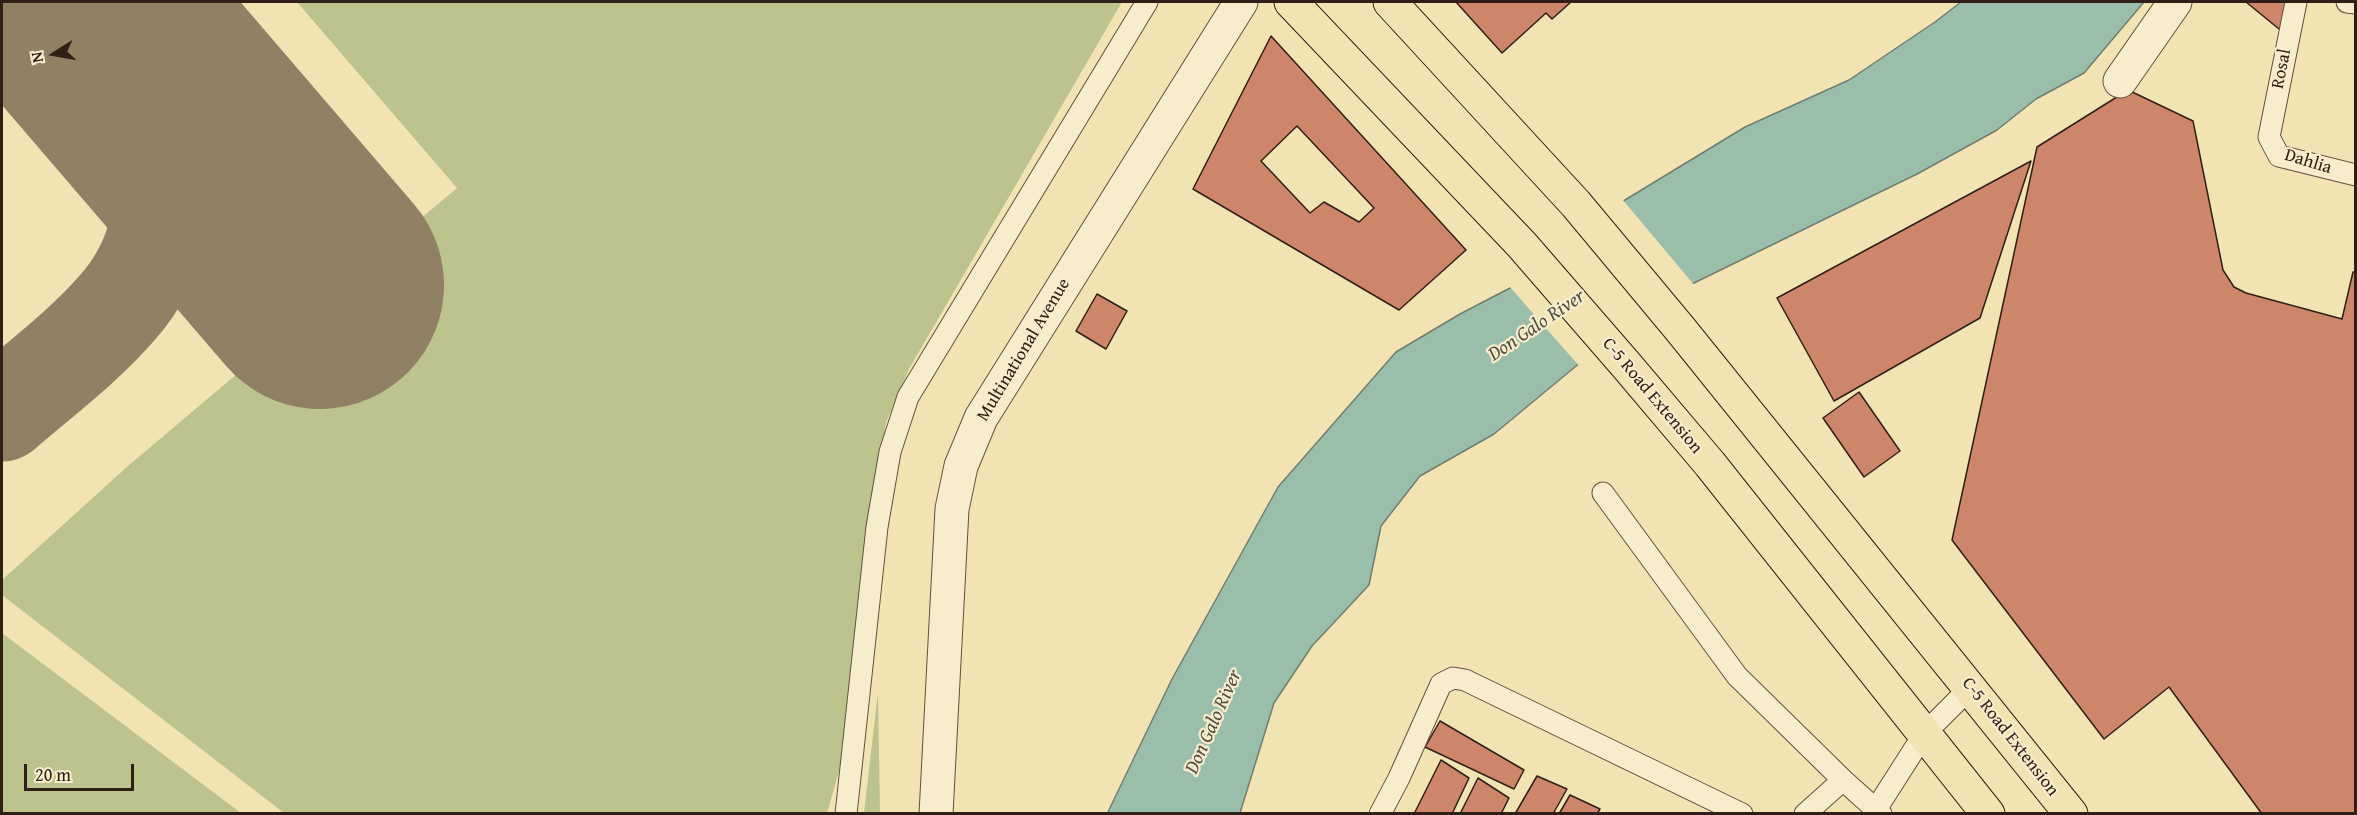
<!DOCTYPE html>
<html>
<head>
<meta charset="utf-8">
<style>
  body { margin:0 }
  #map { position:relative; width:2357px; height:815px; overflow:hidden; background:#f2e3b2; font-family:"Gentium Book Plus",serif }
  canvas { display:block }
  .frame { position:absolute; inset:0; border:3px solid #301f17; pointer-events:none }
  .north { position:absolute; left:24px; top:24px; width:60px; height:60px; -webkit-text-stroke:4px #f7edcd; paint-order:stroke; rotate:259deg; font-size:16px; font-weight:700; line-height:24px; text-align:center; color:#301f17 }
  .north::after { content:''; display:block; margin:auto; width:21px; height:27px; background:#301f17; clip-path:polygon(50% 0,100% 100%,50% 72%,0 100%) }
  .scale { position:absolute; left:24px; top:764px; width:110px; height:27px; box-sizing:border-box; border:3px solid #301f17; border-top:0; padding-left:8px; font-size:18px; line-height:21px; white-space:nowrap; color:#301f17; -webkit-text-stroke:4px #f7edcd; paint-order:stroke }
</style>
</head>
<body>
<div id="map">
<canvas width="2357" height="815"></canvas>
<div class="frame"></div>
<div class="north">N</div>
<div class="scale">20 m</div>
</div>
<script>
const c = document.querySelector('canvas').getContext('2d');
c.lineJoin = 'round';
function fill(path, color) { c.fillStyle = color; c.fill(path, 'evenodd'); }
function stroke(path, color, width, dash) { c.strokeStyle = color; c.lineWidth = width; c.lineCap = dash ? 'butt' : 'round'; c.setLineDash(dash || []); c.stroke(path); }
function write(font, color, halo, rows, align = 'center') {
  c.font = font + ' "Gentium Book Plus",serif'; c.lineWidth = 4.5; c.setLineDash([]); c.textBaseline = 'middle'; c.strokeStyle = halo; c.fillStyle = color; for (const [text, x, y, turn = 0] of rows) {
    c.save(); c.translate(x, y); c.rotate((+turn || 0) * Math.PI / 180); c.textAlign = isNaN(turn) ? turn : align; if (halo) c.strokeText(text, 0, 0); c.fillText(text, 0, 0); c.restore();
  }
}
fill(new Path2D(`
  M297 2H1122L909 369 886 422 840 768 827 813H284L2 595V580L128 466 457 188Z
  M2 633 241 813H2Z
  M878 692 880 813H864Z`), '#bcc38c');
const water = new Path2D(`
  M1961 2H2144L2084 73 2036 99 1997 130 1919 173 1651 304 1494 434 1420 476 1381 526 1369 585 1312 646 1274 703 1240 813 1107 814 1172 679 1278 487 1396 352 1460 314 1512 287 1625 200 1745 127 1849 80 1935 22Z`);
fill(water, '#9bbeab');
stroke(water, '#707e70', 1.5);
fill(new Path2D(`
  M1622 199 1695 286 1653 306 1580 367 1509 286Z`), '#f2e3b2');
stroke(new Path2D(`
  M2 412C40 379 83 347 117 308 159 261 175 194 154 133 140 95 118 59 97 24`), '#918164', 99);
stroke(new Path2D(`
  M77 2 320 285`), '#918164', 248);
const building = new Path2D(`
  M1456 2H1571L1552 19 1546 13 1502 53Z
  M2246 2H2301L2279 29Z
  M1271 36 1466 250 1399 310 1193 189ZM1297 126 1374 208 1359 222 1324 202 1310 213 1261 161Z
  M2128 90 2193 121 2223 270 2234 287 2246 293 2342 319 2353 272H2356V814H2262L2169 687 2104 739 1952 540 2037 147Z
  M2031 161 1980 318 1834 401 1777 298Z
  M1097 294 1127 311 1106 349 1076 331Z
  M1859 392 1900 451 1864 477 1823 418Z
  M1440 721 1524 770 1514 789 1425 747Z
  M1441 760 1469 778 1452 814H1414Z
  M1537 776 1567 789 1553 814H1515Z
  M1478 778 1509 798 1501 814H1460Z
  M1570 795 1600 809 1597 814H1559Z`);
fill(building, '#ce866a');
stroke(building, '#301f17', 1.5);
const service = new Path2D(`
  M2296 2 2269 137 2279 156 2356 175
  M2347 2 2356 3
  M1603 493 1737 676 1843 780 1881 814
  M846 814 877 527 890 452 908 397 1147 2
  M1380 814 1399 778 1441 684 1453 678 1465 680 1742 814
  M1805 814 1843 780
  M1873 814 1924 734 1971 687`);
const minor = new Path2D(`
  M2120 81 2175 2`);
const tertiary = new Path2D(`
  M936 814 952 509 961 466 981 418 1241 2`);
const primary = new Path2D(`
  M1291 2 1522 245 1627 366 1710 464 1988 814
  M1390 2 1576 204 1681 330 2071 814`);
stroke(service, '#60503e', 23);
stroke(minor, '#60503e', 35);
stroke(tertiary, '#60503e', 35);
stroke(primary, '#301f17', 35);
stroke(service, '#f7edcd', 21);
stroke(minor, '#f7edcd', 33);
stroke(tertiary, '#f7edcd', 33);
stroke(primary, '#f2e3b2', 33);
write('18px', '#301f17', '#f7edcd', [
  ["Rosal",2282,69,-79],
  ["Dahlia",2308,162,17],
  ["Multinational Avenue",1024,350,-59],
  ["C-5 Road Extension",1652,396,50],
  ["C-5 Road Extension",2010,737,52]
]);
write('italic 20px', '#504f43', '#f7edcd', [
  ["Don Galo River",1537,326,-34],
  ["Don Galo River",1214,722,-66]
]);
</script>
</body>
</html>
